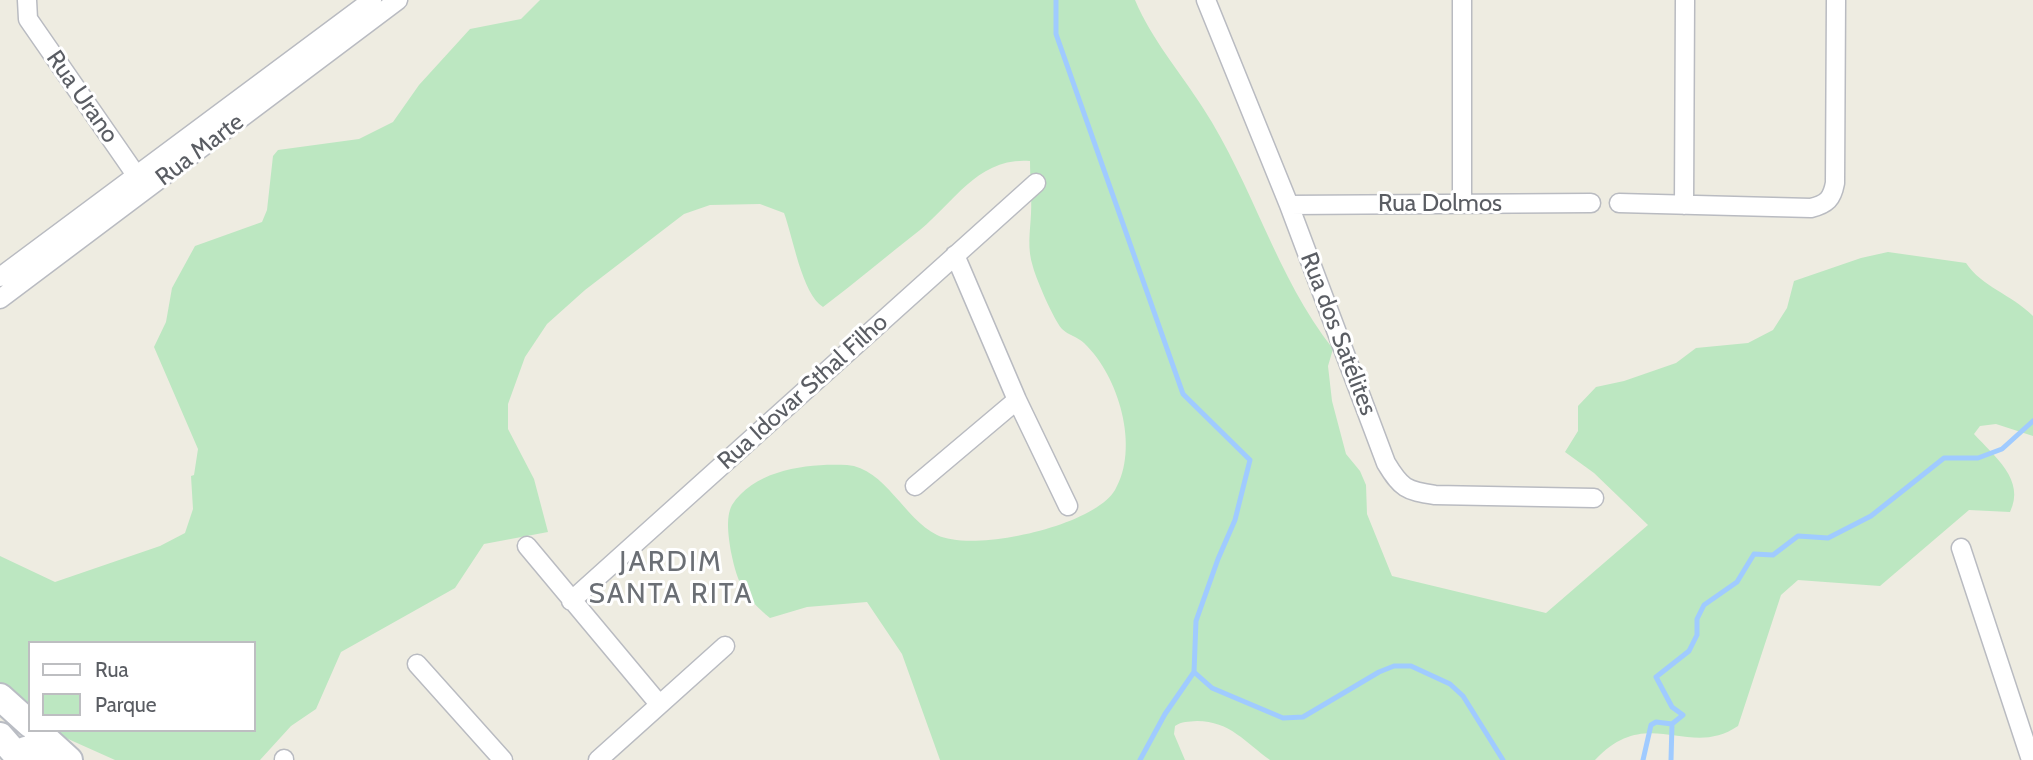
<!DOCTYPE html>
<html>
<head>
<meta charset="utf-8">
<style>
  body { margin:0 }
  #map { position:relative; width:2033px; height:760px; overflow:hidden; background:#eeece1; font-family:Cabin,sans-serif }
  canvas { display:block }
  .legend { position:absolute; left:28px; top:641px; width:228px; height:91px; box-sizing:border-box; background:#fff; border:2px solid #bdbec1; margin:0; padding:9px 12px; list-style:none; font-size:21px; color:#5a5d63 }
  .legend li { display:flex; align-items:center; gap:14px; height:35px }
  .legend b { width:35px; border:2px solid #bdbec1 }
</style>
</head>
<body>
<div id="map">
<canvas width="2033" height="760"></canvas>
<ul class="legend">
<li><b style="height:9px;background:#fff"></b>Rua</li>
<li><b style="height:19px;background:#bce7c1"></b>Parque</li>
</ul>
</div>
<script>
const c = document.querySelector('canvas').getContext('2d');
c.lineJoin = 'round';
function fill(path, color) { c.fillStyle = color; c.fill(path, 'evenodd'); }
function stroke(path, color, width, dash) { c.strokeStyle = color; c.lineWidth = width; c.lineCap = dash ? 'butt' : 'round'; c.setLineDash(dash || []); c.stroke(path); }
function write(font, color, halo, rows, align = 'center') {
  c.font = font + ' Cabin,sans-serif'; c.lineWidth = 6; c.setLineDash([]); c.textBaseline = 'middle'; c.strokeStyle = halo; c.fillStyle = color; for (const [text, x, y, turn = 0] of rows) {
    c.save(); c.translate(x, y); c.rotate((+turn || 0) * Math.PI / 180); c.textAlign = isNaN(turn) ? turn : align; if (halo) c.strokeText(text, 0, 0); c.fillText(text, 0, 0); c.restore();
  }
}
fill(new Path2D(`
  M540 0H1135C1152 40 1180 72 1203 108 1253 185 1276 276 1333 349L1328 366 1332 401 1346 454 1360 471 1366 485 1367 514 1392 576 1546 613 1648 525 1594 473 1565 452 1578 431V406L1596 387 1624 381 1676 363 1696 348 1748 343 1773 330 1787 308 1794 281 1861 258 1888 252 1966 263C1982 287 2011 294 2033 316V436L1996 424 1980 426 1974 434C1994 456 2026 480 2010 512L1969 510 1880 586 1798 580 1781 595 1738 726C1688 760 1648 703 1595 760H1270C1246 743 1230 721 1197 721 1188 722 1182 721 1175 726L1174 734 1185 760H940L902 654 867 602 807 607 770 618C745 597 738 586 731 552 729 539 725 518 732 505 755 469 809 463 847 465 885 468 904 519 937 535 974 553 1094 526 1115 490 1140 448 1119 376 1084 343 1078 337 1068 335 1062 329 1053 318 1037 281 1033 267 1027 248 1030 233 1031 214 1032 197 1030 179 1030 161 979 157 955 201 920 230 888 255 856 282 823 307 802 294 793 237 784 213L760 204 710 205 684 214 585 290 547 324 525 357 508 404V429L534 479 548 532 484 544 455 588 341 652 316 709 291 726 260 760H115L48 730H254V643H30V719L0 699V556L55 582 160 546 185 533 193 509 191 476 194 475 198 449 154 347 166 322 172 288 195 246 262 222 267 210 273 156 278 150 359 139 393 122 419 85 470 29 521 19Z`), '#bce7c1');
stroke(new Path2D(`
  M1056 0V34L1183 394 1250 460 1235 520 1218 559 1196 621 1194 672 1165 714 1140 760
  M1194 672 1212 688 1283 718 1303 717 1379 672 1394 666H1411L1450 684 1463 696 1503 760
  M1643 760 1651 725 1656 722 1672 724 1683 715 1672 707 1656 677 1689 651 1697 635V619L1704 605 1737 582 1754 554 1773 555 1798 536 1828 538 1871 516 1944 458H1978L2002 449 2033 421
  M1671 760 1672 724`), '#a0cbff', 5);
const minor = new Path2D(`
  M27 0 28 19 143 185
  M1206 0 1289 205 1386 463C1401 488 1406 491 1435 495L1594 498
  M1462 0V204
  M1619 203 1811 208C1827 204 1832 199 1835 183L1836 0
  M1289 205 1591 203
  M1684 205 1685 0
  M955 255 1017 400 1068 506
  M0 277 372 0
  M0 299 398 0
  M915 486 1017 400
  M527 546 659 704
  M1961 548 2031 760
  M571 601 1036 183
  M417 664 503 760
  M284 759V760
  M598 760 725 646`);
const secondary = new Path2D(`
  M0 697 30 724
  M36 730 69 760
  M0 736 21 760
  M18 757 25 750 37 747 54 760`);
stroke(minor, '#b9bbc1', 21);
stroke(secondary, '#babdc4', 30);
stroke(minor, '#fff', 18);
stroke(secondary, '#fff', 26);
write('24px', '#5a5d63', '#fff', [
  ["Rua Urano",82,97,55],
  ["Rua Marte",200,150,-37],
  ["Rua Dolmos",1440,204],
  ["Rua dos Satélites",1338,334,69],
  ["Rua Idovar Sthal Filho",803,392,-42]
]);
c.letterSpacing = '2px';
write('28px', '#6b6f75', '#fff', [
  ["JARDIM",671,563],
  ["SANTA RITA",671,595]
]);
c.letterSpacing = '0px';
</script>
</body>
</html>
